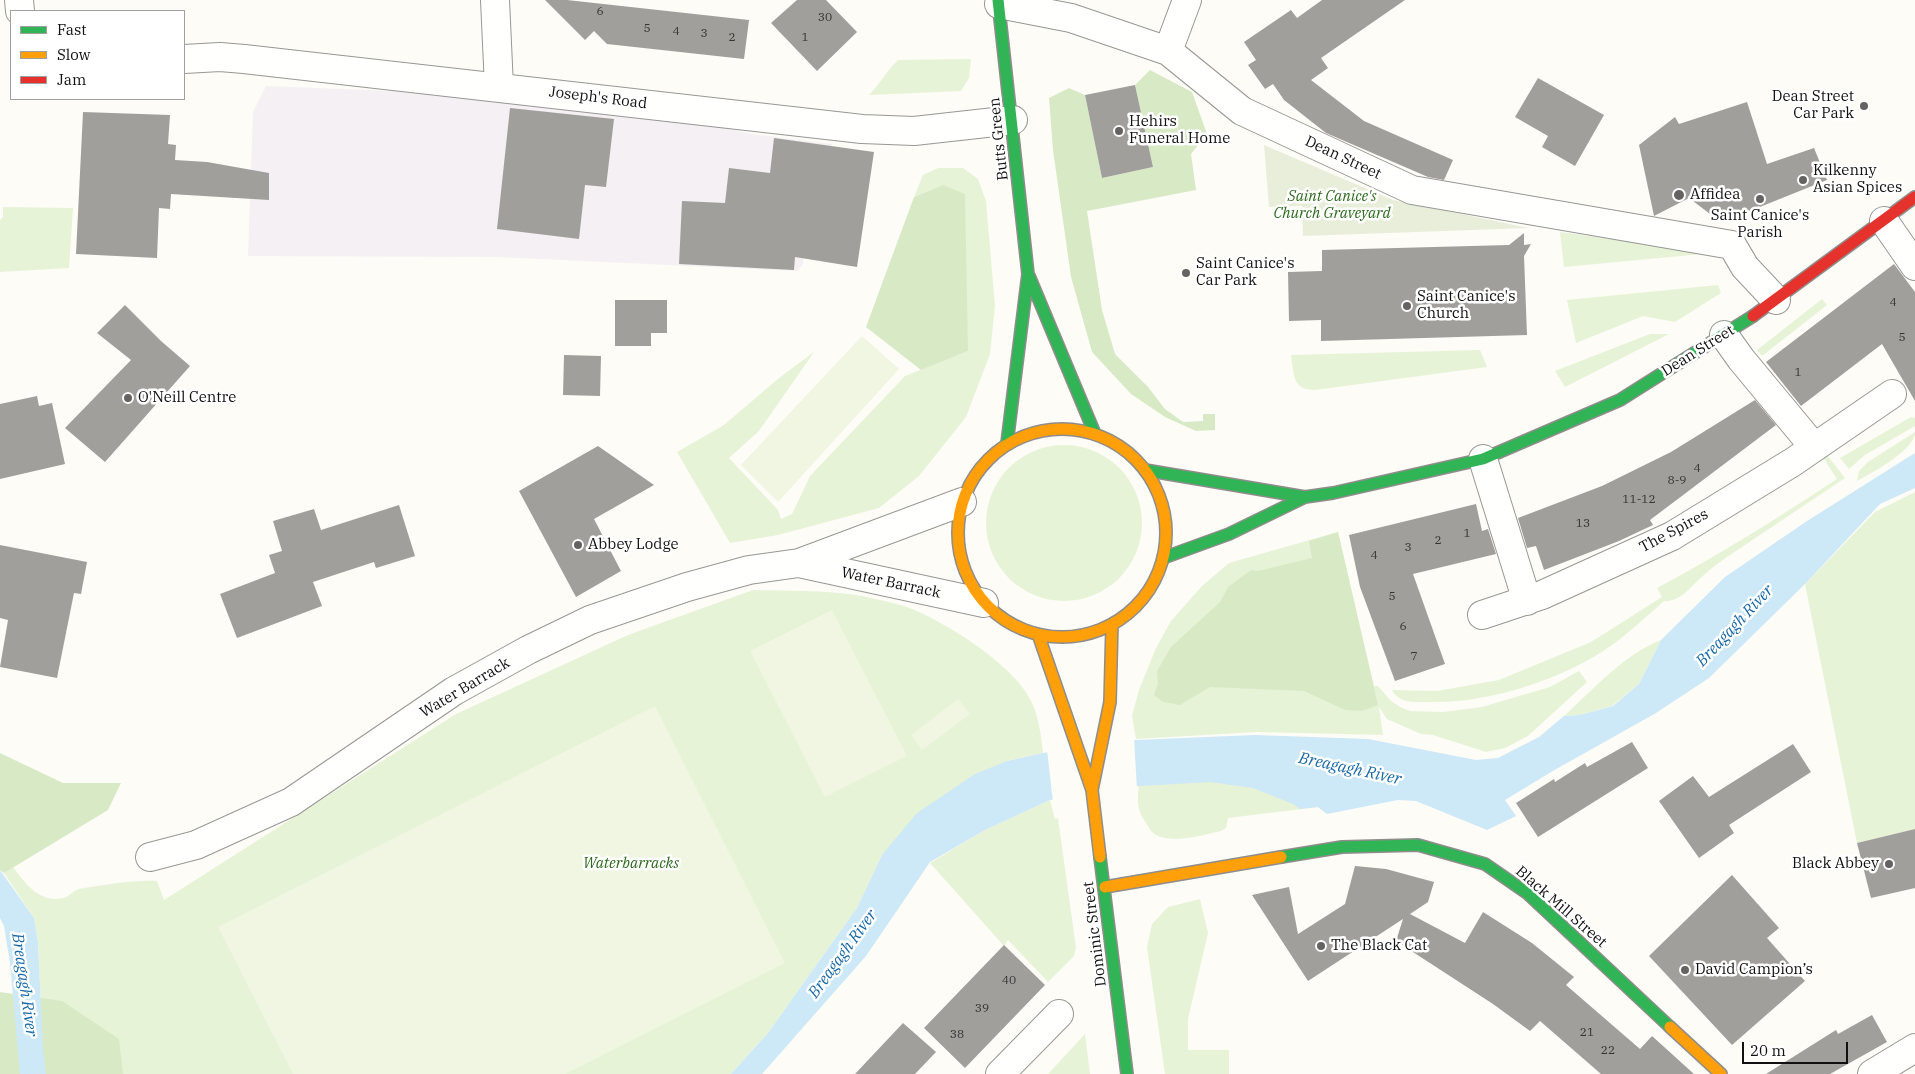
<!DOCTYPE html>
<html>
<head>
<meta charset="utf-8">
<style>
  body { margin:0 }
  #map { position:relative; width:1915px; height:1074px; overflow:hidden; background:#fdfcf7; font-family:"IBM Plex Serif",serif }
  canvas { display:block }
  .legend { position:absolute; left:10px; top:10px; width:175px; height:90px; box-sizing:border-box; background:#fff; border:1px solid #a0a0a0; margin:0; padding:6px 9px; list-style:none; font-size:15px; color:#111 }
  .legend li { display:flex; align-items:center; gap:10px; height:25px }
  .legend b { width:25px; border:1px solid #a0a0a0 }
  .scale { position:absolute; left:1742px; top:1042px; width:106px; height:22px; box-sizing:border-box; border:2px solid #111; border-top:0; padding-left:6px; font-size:15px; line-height:18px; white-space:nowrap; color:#111; -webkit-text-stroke:4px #fff; paint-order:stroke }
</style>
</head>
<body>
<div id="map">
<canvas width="1915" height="1074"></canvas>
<ul class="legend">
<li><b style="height:6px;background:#30b455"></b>Fast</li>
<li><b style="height:6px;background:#ff9f0a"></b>Slow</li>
<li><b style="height:6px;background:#e5322d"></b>Jam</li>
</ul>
<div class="scale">20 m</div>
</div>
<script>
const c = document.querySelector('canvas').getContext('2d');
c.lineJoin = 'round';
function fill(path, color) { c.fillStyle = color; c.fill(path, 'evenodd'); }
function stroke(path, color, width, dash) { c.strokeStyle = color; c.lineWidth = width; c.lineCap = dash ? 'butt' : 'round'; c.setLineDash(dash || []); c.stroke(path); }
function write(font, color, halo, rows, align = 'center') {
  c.font = font + ' "IBM Plex Serif",serif'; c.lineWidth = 5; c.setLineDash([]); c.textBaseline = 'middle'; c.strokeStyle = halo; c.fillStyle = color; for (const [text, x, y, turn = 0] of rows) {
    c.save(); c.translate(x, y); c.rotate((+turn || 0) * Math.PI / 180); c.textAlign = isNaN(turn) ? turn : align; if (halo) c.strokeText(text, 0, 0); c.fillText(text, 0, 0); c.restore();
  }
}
fill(new Path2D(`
  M266 86 392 91 508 101 722 127 751 134 832 144 824 209 807 207 803 264 797 271 498 257 248 256 253 112Z`), '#f5f0f3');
fill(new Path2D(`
  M971 59 969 78 961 91 869 95C880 84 887 70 898 60Z
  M938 168H963L978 179 986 201 995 306 990 354 966 417 919 476 879 508 778 535 730 543 677 452 724 425 779 378 814 352 759 431 729 458 778 510 781 519 792 514 810 476 905 376 968 351 943 185 914 197 923 175Z
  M3 207 73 208 69 268 0 272V220L3 217Z
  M1560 232 1713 253 1564 267Z
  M1718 285 1721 293 1675 322 1643 316 1576 343 1567 300Z
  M1822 299 1827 305 1762 356 1757 350Z
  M1650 334H1669L1565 387 1555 371Z
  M1480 350 1487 367 1315 390C1292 390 1294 374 1291 355Z
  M1911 417 1915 418V426L1865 455 1849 469 1840 458Z
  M1915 432C1915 450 1872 473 1857 481L1859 471 1868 462Z
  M986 523a78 78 0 1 1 156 0a78 78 0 1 1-156 0Z
  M1827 455 1845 478 1727 557C1712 567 1698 580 1686 592 1681 597 1671 602 1664 601 1647 616 1630 632 1612 645 1565 679 1487 704 1429 702 1416 702 1399 704 1392 690L1437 691 1499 680 1591 642 1662 597 1657 588C1719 555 1778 518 1837 479L1822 456Z
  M1915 492V829L1857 843 1805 584 1875 512Z
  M1338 532 1374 686H1378L1390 700 1400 707 1410 711 1443 712 1482 707 1550 687 1579 671 1587 682 1528 736 1505 748 1486 752 1433 735 1421 734 1387 719 1379 707 1383 735 1257 732 1136 739 1132 716 1139 690 1156 648 1171 621 1202 586 1229 563Z
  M753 590C787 591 822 590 856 595 871 598 886 601 901 605 939 617 1014 664 1031 701 1039 717 1041 735 1043 753L1007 761 882 855 857 908 768 1033 731 1074H46L43 1049 38 942 34 918 4 873 13 867C24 882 40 904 63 898 69 897 72 891 79 889 105 885 130 880 157 881L164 900 456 714 628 635Z
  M1661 640 1639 684 1612 706 1580 715 1564 716C1594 689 1623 655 1661 640Z
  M1274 761 1327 814 1318 807 1228 818 1226 828 1221 831C1203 835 1167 846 1152 832 1150 830 1148 826 1146 823 1143 818 1140 814 1139 809 1136 797 1140 786 1139 774Z
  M1050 800 1055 819 1058 818 1076 948 1074 956 1048 982 1008 940 1004 946 930 863 985 830Z
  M1200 899 1208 933 1188 1019V1050H1229V1074H1165L1147 947 1152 924 1168 907Z
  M1085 1034 1090 1074H1048Z`), '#e7f3d7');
fill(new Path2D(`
  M1150 70 1192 92 1207 134 1191 154 1196 190 1087 211 1102 310 1115 354 1148 387 1165 409 1183 422 1203 421V414H1215V430L1196 431 1165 417 1131 394 1092 352 1071 277 1053 150 1049 98 1069 88 1085 95 1102 178 1153 167 1135 85Z
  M943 185 965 194 968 351 921 370 866 327 914 197Z
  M1338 532 1378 705 1362 711 1345 710 1304 691 1210 687 1180 705 1163 702 1154 695 1158 684 1157 671 1171 647 1220 602 1228 587 1251 570 1258 571 1312 558 1309 541Z
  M0 753 63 783H121L108 810 4 873 0 870Z
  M0 992 62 1001 119 1039 123 1074H0Z`), '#d8eac5');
fill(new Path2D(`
  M1264 145 1393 200 1529 228 1303 236 1302 206 1269 207Z`), '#e9eedb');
fill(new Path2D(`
  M862 336 899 369 778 502 741 465Z
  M832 610 907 756 825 797 750 651Z
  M958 699 970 714 922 750 911 735Z
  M655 706 785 963 565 1074H293L218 927Z`), '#f0f6e1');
fill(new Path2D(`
  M1915 453V488L1880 504 1805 584 1709 678 1656 713 1551 772 1505 800 1516 816 1487 830 1416 801 1398 800 1327 814 1318 807 1300 809 1293 804 1253 788 1210 782 1140 786 1050 800 985 830 930 862 866 956 762 1074H731L768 1033 857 908 882 855 917 813 975 774 1007 761 1043 753 1136 740 1255 735 1368 739 1476 760 1498 758 1539 737 1564 716 1580 715 1613 706 1639 684 1661 640 1725 577 1807 521Z
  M0 870 34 918 38 942 43 1049 46 1074H20L10 963 4 926 0 918Z`), '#cde8f7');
fill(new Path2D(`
  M1134 738 1137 789 1053 802 1047 750Z`), '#fdfcf7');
fill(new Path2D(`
  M545 0H567L749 20 744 59 607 44 594 31 585 40Z
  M797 0H826L857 32 817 71 771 23Z
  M1322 0H1405L1321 58 1328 68 1311 80 1364 121 1453 160 1444 180 1428 177 1326 133 1284 100 1273 84 1265 89 1248 65 1256 60 1244 42 1291 10 1297 18Z
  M1538 78 1604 115 1575 166 1542 147 1548 136 1515 117Z
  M1135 85 1153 167 1102 178 1085 95Z
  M1747 102 1767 164 1814 148 1827 180 1740 215 1739 211 1718 220 1689 198 1654 216 1639 145 1675 117 1679 124Z
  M510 108 614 119 606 187 585 185 579 239 497 229Z
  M83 112 170 115 168 144 176 145 175 160 207 162 269 173V200L171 194 170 209 159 208 157 258 76 254Z
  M774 138 874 152 857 267 795 257 794 270 679 264 682 201 725 203 729 168 770 173Z
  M1524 233V245L1531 244 1524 256 1527 335 1321 341V320L1289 321 1288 272 1322 271V250L1509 245Z
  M1894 264 1915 292V401L1882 344 1801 406 1766 362Z
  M615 300H667V333H651V346H615Z
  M125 305 161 341 190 366 105 462 65 428 131 360 97 333Z
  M564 355 601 356 600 396 563 395Z
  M37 396 39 406 52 403 65 464 0 479V404Z
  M1755 400 1776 425 1650 520 1653 525 1619 541 1544 570 1536 546 1527 548 1518 518 1602 486 1671 452Z
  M598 446 654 485 594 519 621 571 576 597 519 491Z
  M1476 504 1482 531 1488 529 1496 554 1413 574 1445 664 1395 681 1360 587 1349 535Z
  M399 505 415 556 376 568 374 562 313 582 322 606 237 638 220 594 275 573 269 555 282 551 273 521 314 509 321 530Z
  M0 545 87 562 81 594 74 593 57 678 0 667 8 620 0 618Z
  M1632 742 1648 768 1538 837 1516 803 1554 779 1555 782 1585 763 1587 767Z
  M1793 744 1811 772 1729 825 1734 833 1699 858 1659 801 1693 776 1709 797Z
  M1915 829V888L1871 898 1857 843Z
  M1355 866 1386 869 1434 882 1428 902 1410 914 1465 943 1483 912 1532 943 1574 977 1566 985 1640 1049 1652 1036 1694 1074H1601L1540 1021 1530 1031 1493 1004 1396 941 1403 919 1308 981 1252 895 1289 887 1298 934 1345 904Z
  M1732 875 1779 928 1767 938 1805 981 1732 1045 1649 956Z
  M1004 945 1045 985 965 1068 924 1028Z
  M1872 1015 1887 1042 1830 1074H1766L1836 1030 1838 1034Z
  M903 1023 936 1052 915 1074H855Z`), '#a19f9c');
const street = new Path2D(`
  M19 0 20 11
  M495 0 499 87
  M999 4 1071 18 1168 51 1242 111 1412 190 1732 245 1745 267 1776 300
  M1168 51 1187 0
  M184 59 220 57 244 59 862 129 914 131 1013 120
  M1884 221 1915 266
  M1724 335 1741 359 1814 447
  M1483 459 1527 601
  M799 563 984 603
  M1482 615 1542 595 1672 536 1793 462 1892 394
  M150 857 196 845 291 802 454 691 528 650 590 620 687 587 749 570 799 563 962 502
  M1000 1074 1059 1014
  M1872 1074 1915 1048`);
const fast = new Path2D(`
  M998 0 1028 274 1007 443
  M1029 276 1095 434
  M1145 470 1305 497
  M1163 558 1229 534 1305 497 1333 493 1483 459 1620 400 1753 316
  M1100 857 1127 1074
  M1281 857 1342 847 1418 845 1485 864 1527 893 1670 1027`);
const slow = new Path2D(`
  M958 533a104 104 0 1 1 208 0a104 104 0 1 1-208 0Z
  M1038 634 1092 790 1100 857
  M1092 790 1110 702 1112 624
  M1105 887 1281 857
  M1670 1027 1721 1074`);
const jam = new Path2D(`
  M1753 316 1915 197`);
stroke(street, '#979795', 30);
stroke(fast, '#8e8d8b', 14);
stroke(slow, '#8e8d8b', 14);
stroke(jam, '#8e8d8b', 14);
stroke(street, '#fffffe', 28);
stroke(fast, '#30b455', 11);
stroke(slow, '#ff9f0a', 11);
stroke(jam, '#e5322d', 11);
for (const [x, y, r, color] of [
  [1864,106,5,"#646362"],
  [1119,131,5,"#646362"],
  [1803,180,5,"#646362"],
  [1679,195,6,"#646362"],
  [1760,199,5,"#646362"],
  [1186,273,5,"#646362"],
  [1407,306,5,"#646362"],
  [128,398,5,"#646362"],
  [578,545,5,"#646362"],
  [1889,864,5,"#646362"],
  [1321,946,5,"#646362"],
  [1685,970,5,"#646362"]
]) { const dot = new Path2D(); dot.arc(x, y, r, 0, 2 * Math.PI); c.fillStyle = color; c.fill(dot); stroke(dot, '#fff', 2); }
write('12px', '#353434', null, [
  ["6",600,12],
  ["30",825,18],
  ["5",647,29],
  ["4",676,32],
  ["3",704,34],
  ["2",732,38],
  ["1",805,38],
  ["4",1893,303],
  ["5",1902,338],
  ["1",1798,373],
  ["4",1697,469],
  ["8-9",1677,481],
  ["11-12",1639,500],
  ["13",1583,524],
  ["1",1467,534],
  ["2",1438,541],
  ["3",1408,548],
  ["4",1374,556],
  ["5",1392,597],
  ["6",1403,627],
  ["7",1414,657],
  ["40",1009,981],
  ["39",982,1009],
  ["21",1587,1033],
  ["38",957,1035],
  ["22",1608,1051]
]);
write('15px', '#111', '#fff', [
  ["Dean Street",1854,97,"right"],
  ["Car Park",1854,114,"right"],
  ["Hehirs",1129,122],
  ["Funeral Home",1129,139],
  ["Kilkenny",1813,171],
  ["Asian Spices",1813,188],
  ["Affidea",1690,195],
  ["Saint Canice's",1760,216,"center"],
  ["Parish",1760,233,"center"],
  ["Saint Canice's",1196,264],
  ["Car Park",1196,281],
  ["Saint Canice's",1417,297],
  ["Church",1417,314],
  ["O'Neill Centre",138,398],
  ["Abbey Lodge",588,545],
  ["Black Abbey",1879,864,"right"],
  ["The Black Cat",1331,946],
  ["David Campion’s",1695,970]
], 'left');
write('15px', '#111', '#fff', [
  ["Joseph's Road",598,98,7],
  ["Butts Green",999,139,-96],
  ["Dean Street",1343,158,25],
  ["Dean Street",1698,351,-32],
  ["The Spires",1674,531,-28],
  ["Water Barrack",891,583,12],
  ["Water Barrack",465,688,-31],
  ["Black Mill Street",1561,907,41],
  ["Dominic Street",1095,934,-97]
]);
write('italic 15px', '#2f6b1f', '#fff', [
  ["Saint Canice's",1332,197],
  ["Church Graveyard",1332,214],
  ["Waterbarracks",631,864]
]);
write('italic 16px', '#1768a6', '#fff', [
  ["Breagagh River",1735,626,-47],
  ["Breagagh River",1350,769,12],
  ["Breagagh River",843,954,-54],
  ["Breagagh River",24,985,82]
]);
</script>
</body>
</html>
